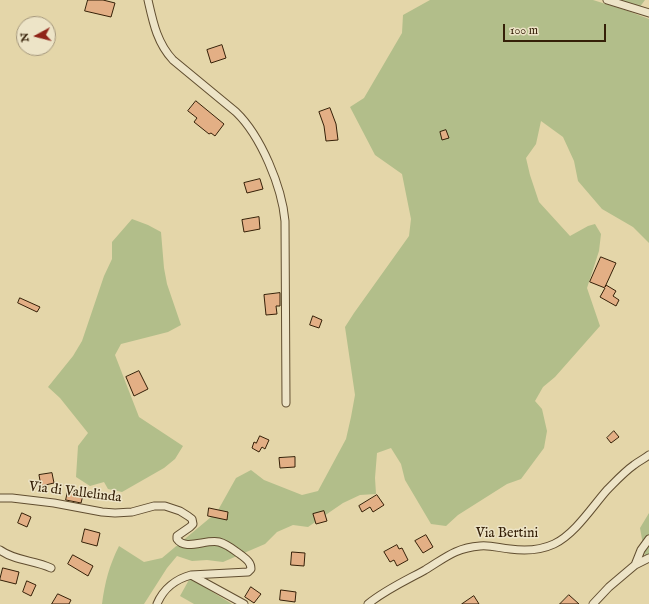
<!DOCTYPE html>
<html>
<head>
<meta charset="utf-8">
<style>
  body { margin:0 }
  #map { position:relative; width:649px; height:604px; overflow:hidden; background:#e4d6a9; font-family:"IM FELL English",serif }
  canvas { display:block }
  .north { position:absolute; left:16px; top:16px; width:40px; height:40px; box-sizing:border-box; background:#ede4c7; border:1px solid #a3967b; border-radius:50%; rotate:263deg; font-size:11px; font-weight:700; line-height:16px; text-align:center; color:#352008 }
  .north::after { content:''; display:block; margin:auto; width:14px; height:18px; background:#8f2418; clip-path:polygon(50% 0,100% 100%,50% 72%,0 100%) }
  .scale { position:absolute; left:503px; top:24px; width:103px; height:18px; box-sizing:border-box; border:2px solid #352008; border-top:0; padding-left:5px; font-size:12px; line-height:14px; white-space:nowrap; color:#352008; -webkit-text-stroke:3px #ede4c7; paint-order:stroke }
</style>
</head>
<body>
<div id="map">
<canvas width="649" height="604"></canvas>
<div class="north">N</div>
<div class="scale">100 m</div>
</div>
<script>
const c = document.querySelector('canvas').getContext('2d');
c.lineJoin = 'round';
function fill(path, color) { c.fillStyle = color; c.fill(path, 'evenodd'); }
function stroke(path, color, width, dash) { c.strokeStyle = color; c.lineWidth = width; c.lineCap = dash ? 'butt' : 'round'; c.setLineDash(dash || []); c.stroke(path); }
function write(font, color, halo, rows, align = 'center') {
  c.font = font + ' "IM FELL English",serif'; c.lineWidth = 3; c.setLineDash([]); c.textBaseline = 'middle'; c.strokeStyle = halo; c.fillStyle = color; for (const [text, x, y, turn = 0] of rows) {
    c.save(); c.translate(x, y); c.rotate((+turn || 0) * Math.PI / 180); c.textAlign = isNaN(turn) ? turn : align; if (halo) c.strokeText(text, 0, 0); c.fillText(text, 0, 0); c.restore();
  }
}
fill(new Path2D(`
  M430 0H593L628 11 649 19V243L633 227 602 209 578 181 574 161 563 137 541 121 536 144 526 158 530 175 539 202 570 236 588 226 595 224 601 234 599 251 587 288 600 326 555 377 543 387 535 401 542 409 547 431 544 448 521 479 507 484 458 515 446 526 431 524 405 480 401 464 391 448 377 453 375 478 376 494 360 495 343 503 308 527 293 525 277 532 265 544 223 562 207 560 192 561 177 556 167 568 144 604H102C105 582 109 566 119 546L144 562 162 558 217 512 236 478 251 470 264 480 302 495 318 491 346 439 351 417 355 395 345 327 354 313 409 236 411 219 402 174 375 155 350 107 364 98 402 33 403 15Z
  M619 0H645L639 8Z
  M132 219 148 225 161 232 164 268 167 284 181 325 168 332 121 344 115 355 139 417 183 446 175 459 164 468 122 492 108 489 104 482 90 486 76 477 78 446 88 433 60 398 48 387 73 356 82 341 104 276 112 259V242Z
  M649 513V554L645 556 640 528Z
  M190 578 232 604H194L180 596Z`), '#b2be8a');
const building = new Path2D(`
  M88 0H103L115 3 111 17 85 11Z
  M222 45 226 58 211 63 207 50Z
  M196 101 224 124 215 136 211 133 209 134 194 122 197 118 188 111Z
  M330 108 336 124 338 140 326 141 324 126 319 112Z
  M446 130 449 138 442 140 440 132Z
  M260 179 263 189 247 193 244 183Z
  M259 217 260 229 244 232 242 220Z
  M601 257 616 263 605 287 606 285 616 291 613 296 619 300 616 306 600 297 605 288 590 282Z
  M280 293V306H276L277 314 266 315 264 295Z
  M20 298 40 307 37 312 18 303Z
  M313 316 322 320 319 328 310 325Z
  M139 371 148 389 134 396 126 377Z
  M614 431 619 437 611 443 607 438Z
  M260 436 269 440 265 449 262 447 259 452 252 448 254 442 256 443Z
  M295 457V467L280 468 279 458Z
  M52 473 54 483 41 486 39 475Z
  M68 491 83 495 81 503 66 500Z
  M377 495 384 505 373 512 370 507 362 512 359 506Z
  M209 508 228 512 227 520 208 516Z
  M324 511 327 521 316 524 313 514Z
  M22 513 31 517 27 527 18 523Z
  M85 529 100 533 97 546 82 542Z
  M426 535 433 547 423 553 415 541Z
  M397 545 399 549 402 548 408 560 397 566 394 560 390 562 384 552Z
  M292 552 305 553 304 566 291 565Z
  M73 555 93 566 88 576 68 564Z
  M3 568 19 572 16 584 0 580Z
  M27 581 36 585 31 596 23 592Z
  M251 587 261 594 254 603 245 597Z
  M281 590 296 592 295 602 280 600Z
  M58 594 71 600 69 604H52Z
  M569 595 579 604H560Z
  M474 596 479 604H462Z`);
fill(building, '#e3af85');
stroke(building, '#352008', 1);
const street = new Path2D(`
  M148 0C153 22 157 43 173 60L236 112C261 136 282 187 285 221L286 403
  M607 0 649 13
  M0 498H12L54 503 102 512 115 513 132 512 154 506H165L180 511 188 516 192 519 193 524 190 527 177 536V539C185 551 206 539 219 542 227 544 234 550 241 555 246 559 251 562 251 569L248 572 191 575 244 604
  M0 550C15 561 34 560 51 568
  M635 565 641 550 649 539
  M157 604C163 589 176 579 191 575
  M368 604C385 590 405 581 425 570 445 558 455 548 480 546 491 545 499 548 510 549 524 551 541 550 554 544 575 534 592 507 607 490 615 482 624 472 634 465 639 461 644 459 649 455
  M593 604 609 587 635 565 649 558`);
stroke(street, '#614e30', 9);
stroke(street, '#ede4c7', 7);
write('14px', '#352008', '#ede4c7', [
  ["Via di Vallelinda",75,493,7],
  ["Via Bertini",507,534]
]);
</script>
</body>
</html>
